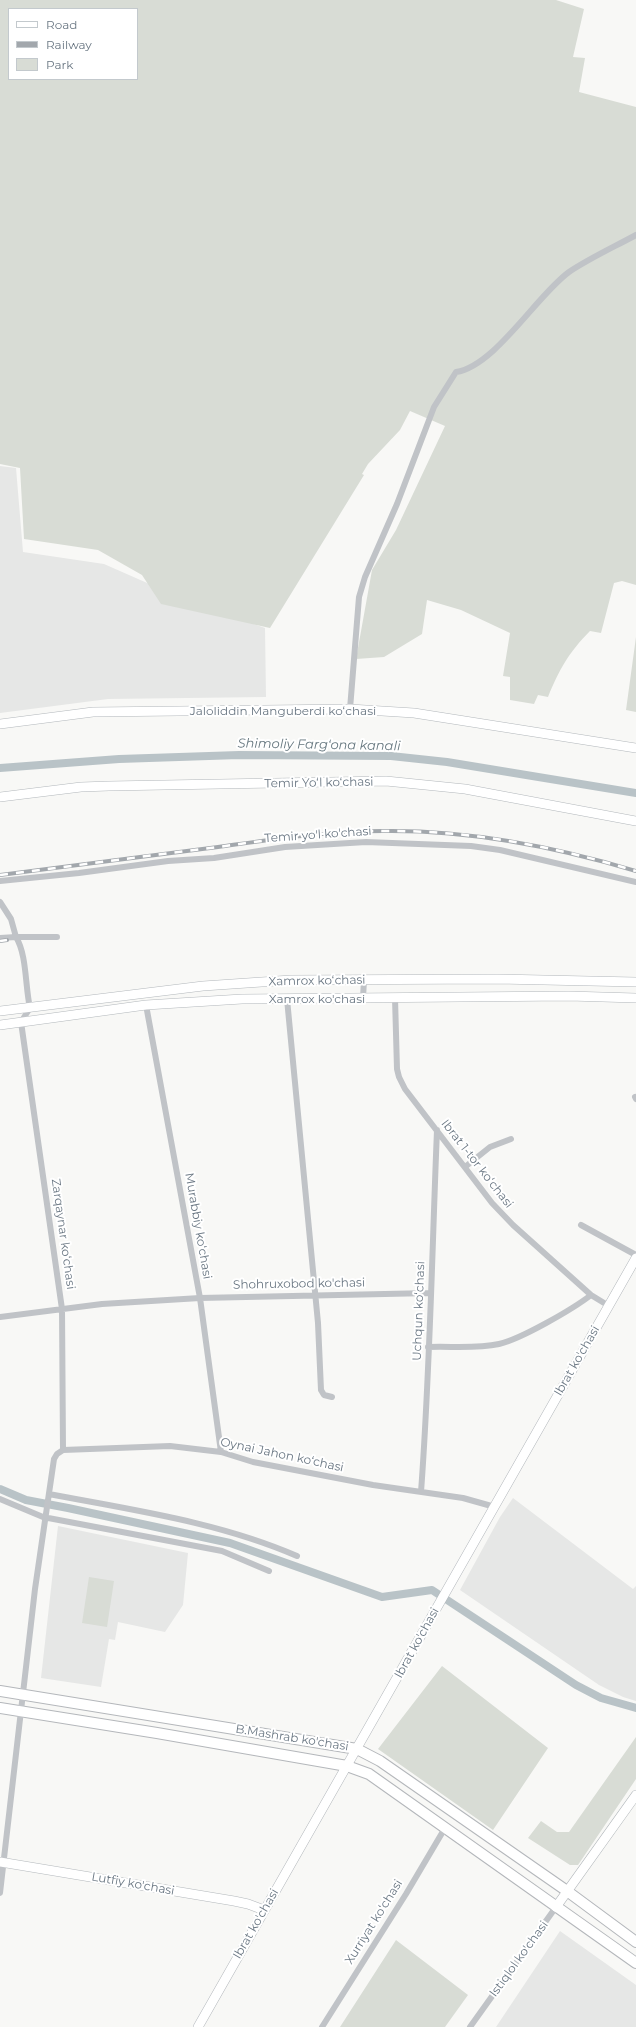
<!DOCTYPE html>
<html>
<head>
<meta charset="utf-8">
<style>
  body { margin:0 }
  #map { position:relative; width:636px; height:2027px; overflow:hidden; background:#f8f8f6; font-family:Montserrat,sans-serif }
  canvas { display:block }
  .legend { position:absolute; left:8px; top:8px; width:130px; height:72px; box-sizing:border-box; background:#fff; border:1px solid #c3c9cd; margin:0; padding:5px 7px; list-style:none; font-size:12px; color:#6a7783 }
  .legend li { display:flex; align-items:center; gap:8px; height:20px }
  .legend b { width:20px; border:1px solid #c3c9cd }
</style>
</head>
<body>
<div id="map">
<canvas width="636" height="2027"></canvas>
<ul class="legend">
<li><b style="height:5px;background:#fff"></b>Road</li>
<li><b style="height:5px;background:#a2a7ac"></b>Railway</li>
<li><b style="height:11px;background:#d8dcd5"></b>Park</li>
</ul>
</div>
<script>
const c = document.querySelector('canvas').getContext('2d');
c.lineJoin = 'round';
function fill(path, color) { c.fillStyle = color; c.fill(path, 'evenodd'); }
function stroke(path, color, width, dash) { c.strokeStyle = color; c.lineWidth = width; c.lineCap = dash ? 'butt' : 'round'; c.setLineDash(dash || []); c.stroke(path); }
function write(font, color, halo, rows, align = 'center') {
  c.font = font + ' Montserrat,sans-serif'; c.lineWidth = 4; c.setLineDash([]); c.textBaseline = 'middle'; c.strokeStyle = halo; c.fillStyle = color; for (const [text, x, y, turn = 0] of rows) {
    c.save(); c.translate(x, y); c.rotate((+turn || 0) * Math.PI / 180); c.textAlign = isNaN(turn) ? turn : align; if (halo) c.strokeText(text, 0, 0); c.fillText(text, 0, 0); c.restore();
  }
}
fill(new Path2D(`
  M0 466 16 468 23 552 104 564 179 597 265 628 266 697 108 699 0 713Z
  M513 1498 633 1589 636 1586V1701L623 1697 599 1685 460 1590 500 1517Z
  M58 1526 188 1553 183 1605 165 1632 118 1622 115 1640 109 1639 101 1687 41 1678Z
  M560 1931 636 1985V2027H496Z`), '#e6e7e6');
fill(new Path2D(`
  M0 0H556L584 9 573 57 585 58 579 92 636 107V585L622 581 614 583 601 633 590 631C569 652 559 670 548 697L538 695 534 704 510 700V677L503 676 510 633 461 610 427 600 422 634 384 657 356 659 372 570 396 530 445 426 410 411 400 430 368 464 362 474 364 475 270 628 161 604 142 575 98 550 24 539 20 468 0 464ZM9 9H137V79H9Z
  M636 637V712L626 710Z
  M89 1577 114 1581 107 1627 82 1623Z
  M442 1666 548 1748 493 1830 378 1749Z
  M636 1737V1779L578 1865H570L528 1838 541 1821 557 1832H569Z
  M396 1940 468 1995 445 2027H340Z`), '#d8dcd5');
stroke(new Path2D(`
  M0 768 119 759 239 755 391 756 447 762 636 793
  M0 1489 26 1500 68 1508 230 1543 382 1597 432 1590 576 1685 601 1698 636 1708`), '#b9c3c7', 8);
const secondary = new Path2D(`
  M0 724 93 712 350 709 414 713 636 748
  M0 797 81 787 109 786 386 781 465 789 636 821
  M0 1011 203 986 291 980 498 979 636 982
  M0 1025 146 1005 242 999 569 996 636 998
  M0 1862 234 1901 248 1904 264 1910
  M556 1907 636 1795
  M198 2027 636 1258`);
const primary = new Path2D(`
  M0 1691 357 1749 380 1761 567 1891 636 1942
  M0 1708 157 1733 347 1766 369 1774 636 1963`);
stroke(secondary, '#b2b7bb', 10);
stroke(primary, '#b4b7bb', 12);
stroke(new Path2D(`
  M350 709 359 597 365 577 397 504 434 407 456 372C495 366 537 295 569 272 590 258 614 247 636 235
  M0 881 79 873 168 861 214 858 285 847 366 842 471 846 500 850 636 882
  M0 902 11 919 16 937H57
  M0 938 16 937C27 955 25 986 30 1008L21 1022 62 1309 63 1450
  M363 998 364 980
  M395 998 397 1069 399 1077 405 1089 492 1203 513 1225 591 1295 609 1306
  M287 999 318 1323 321 1390 324 1395 332 1397
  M146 1005 200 1298 221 1452
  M635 1097 636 1099
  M465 1167 490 1147 511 1139
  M581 1225 636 1255
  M0 1317 102 1304 200 1298 431 1293
  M428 1347C451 1346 476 1349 499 1344 521 1339 573 1309 591 1295
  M63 1450 170 1446 221 1452 253 1462 373 1485 463 1498 495 1507
  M421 1492C430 1372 432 1251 437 1130
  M49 1494C132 1510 219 1522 297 1556
  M0 1499 43 1517 222 1551 269 1571
  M0 1893 35 1589 54 1459 57 1454 63 1450
  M322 2027 406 1894 445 1828
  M470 2027 556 1907`), '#c0c3c7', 6);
stroke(secondary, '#fff', 9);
stroke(primary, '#fff', 10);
const rail = new Path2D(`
  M0 875C73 866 145 856 218 847 276 839 333 830 392 831 475 831 556 847 636 871
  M0 941 7 940`);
stroke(rail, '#a2a7ac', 4);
stroke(rail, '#fff', 2.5, [8]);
write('12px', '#6a7783', '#fff', [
  ["Jaloliddin Manguberdi koʻchasi",283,711],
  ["Temir Yoʻl koʻchasi",319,783,-1],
  ["Temir yo'l ko'chasi",318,835,-4],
  ["Xamrox koʻchasi",317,981,-1],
  ["Xamrox ko'chasi",317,999],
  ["Ibrat 1-tor koʻchasi",477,1164,52],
  ["Murabbiy ko‘chasi",198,1226,80],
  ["Zarqaynar ko‘chasi",63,1234,82],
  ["Shohruxobod ko'chasi",299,1284,-1],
  ["Uchqun koʻchasi",419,1311,-88],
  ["Ibrat ko'chasi",577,1361,-60],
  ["Oynai Jahon ko‘chasi",282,1455,12],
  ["Ibrat ko'chasi",417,1643,-61],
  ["B.Mashrab ko'chasi",292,1738,9],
  ["Lutfiy ko'chasi",133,1884,10],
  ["Xurriyat ko‘chasi",374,1922,-58],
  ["Ibrat ko'chasi",256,1924,-60],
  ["Istiqlol ko'chasi",519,1959,-54]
]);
write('italic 13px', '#66777f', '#fff', [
  ["Shimoliy Fargʻona kanali",319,745,1]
]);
</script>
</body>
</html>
